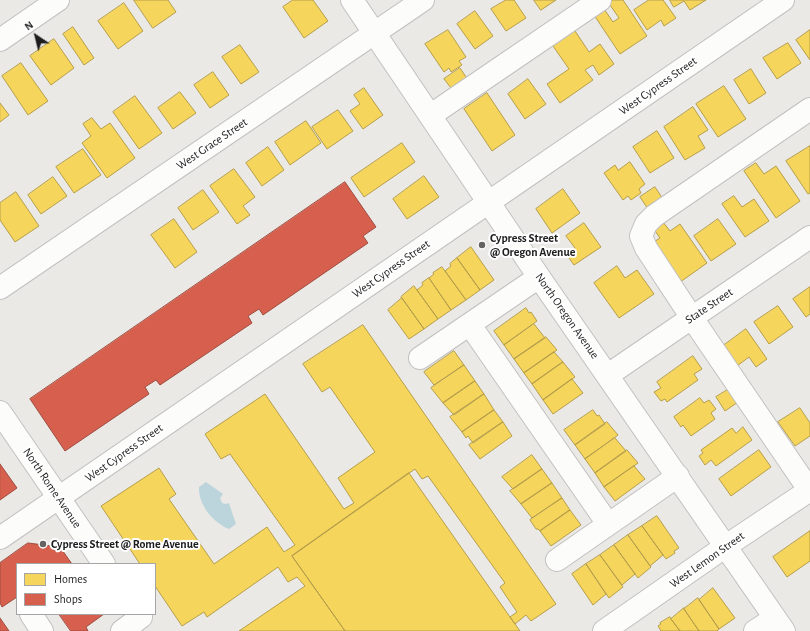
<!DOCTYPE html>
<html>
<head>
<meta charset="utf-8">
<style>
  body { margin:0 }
  #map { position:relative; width:810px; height:631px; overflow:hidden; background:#ebe9e6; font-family:"Alegreya Sans",sans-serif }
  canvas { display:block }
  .legend { position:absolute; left:16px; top:563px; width:140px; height:52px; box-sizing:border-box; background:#fff; border:1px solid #a5a5a5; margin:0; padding:5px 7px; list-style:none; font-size:12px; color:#1d1d1d }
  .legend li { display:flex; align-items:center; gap:8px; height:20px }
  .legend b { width:20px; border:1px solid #a5a5a5 }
  .north { position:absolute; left:16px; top:16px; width:40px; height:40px; -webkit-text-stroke:3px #fff; paint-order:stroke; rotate:325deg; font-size:11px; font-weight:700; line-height:16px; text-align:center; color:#1d1d1d }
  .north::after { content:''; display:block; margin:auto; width:14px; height:18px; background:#1d1d1d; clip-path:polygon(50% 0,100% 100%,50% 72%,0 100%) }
</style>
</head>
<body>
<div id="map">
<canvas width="810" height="631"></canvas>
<ul class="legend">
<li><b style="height:11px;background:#f6d55c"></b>Homes</li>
<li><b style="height:11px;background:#d6604d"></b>Shops</li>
</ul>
<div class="north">N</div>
</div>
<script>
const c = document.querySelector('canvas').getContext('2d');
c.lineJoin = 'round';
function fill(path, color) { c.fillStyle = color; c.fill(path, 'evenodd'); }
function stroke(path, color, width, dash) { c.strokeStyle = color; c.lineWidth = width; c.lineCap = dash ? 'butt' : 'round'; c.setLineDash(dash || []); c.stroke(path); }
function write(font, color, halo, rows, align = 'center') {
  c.font = font + ' "Alegreya Sans",sans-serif'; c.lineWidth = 4; c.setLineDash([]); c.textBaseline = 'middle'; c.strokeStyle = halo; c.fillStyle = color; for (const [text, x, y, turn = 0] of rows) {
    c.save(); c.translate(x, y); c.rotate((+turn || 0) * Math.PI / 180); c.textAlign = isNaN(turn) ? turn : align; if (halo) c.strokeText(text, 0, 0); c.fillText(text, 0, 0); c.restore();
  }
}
fill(new Path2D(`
  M206 482 223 494 220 498 222 503 226 504 229 503 236 524 229 529C213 523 198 504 199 487Z`), '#bcd5dc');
const homes = new Path2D(`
  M134 0H168L176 12 153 28Z
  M293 0H313L328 21 304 38 283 7Z
  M506 0H514L526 18 506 31 491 9Z
  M534 0H556L541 10Z
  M611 0H623L647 36 620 54 594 15 604 9 613 22 619 18 608 2Z
  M649 0H663L676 18 664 26 661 20 647 30 634 10Z
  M670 0H706L690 10 684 1 674 7Z
  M124 3 143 31 118 49 98 21Z
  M475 11 493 36 475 49 457 24Z
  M73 27 94 58 84 65 63 34Z
  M448 30 466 57 459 61 462 65 451 72 449 68 444 72 425 44Z
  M810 30V60L796 40Z
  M575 31 589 52 600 44 614 64 599 75 593 65 585 70 593 80 560 103 547 84 569 69 553 46Z
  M54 39 74 68 51 85 30 56Z
  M788 43 801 63 777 79 763 58Z
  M240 45 259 72 241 84 222 57Z
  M21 63 48 101 28 115 2 76Z
  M460 68 470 83 455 93 444 79Z
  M751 69 766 93 749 104 734 80Z
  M213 72 229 95 210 108 194 85Z
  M528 79 546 104 525 119 508 94Z
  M724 86 746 119 718 137 696 104Z
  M364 88 383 115 363 129 350 111 360 104 354 95Z
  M180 92 196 113 173 129 158 108Z
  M487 93 515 135 492 151 464 109Z
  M135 96 162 133 139 149 113 112Z
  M0 103 9 115 0 122Z
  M693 107 708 130 698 136 705 148 685 160 664 127Z
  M338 110 353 131 327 149 312 127Z
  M92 118 101 129 110 123 135 158 107 178 82 143 91 136 83 124Z
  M306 121 321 143 290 165 275 142Z
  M657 131 674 158 650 173 633 147Z
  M402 143 415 162 364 197 351 178Z
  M810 146V193L808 194 786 161Z
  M268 147 284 170 262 186 246 163Z
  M83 149 101 175 74 193 56 167Z
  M630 162 645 184 639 189 641 193 631 200 628 196 623 200 604 173 615 165 618 170Z
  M756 163 764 174 776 166 800 201 776 218 744 171Z
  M234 169 255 197 243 206 250 215 237 224 210 186Z
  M424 176 439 197 407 219 393 199Z
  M53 177 67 196 41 214 28 195Z
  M655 187 665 202 650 212 640 197Z
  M563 189 580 213 552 233 536 209Z
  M203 190 219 212 193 230 178 208Z
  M16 192 39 226 15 242 0 220V203Z
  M734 196 742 207 754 199 769 221 745 237 722 204Z
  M174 219 197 252 175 268 151 235Z
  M718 219 736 244 711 261 694 236Z
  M663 222 670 231 680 224 707 263 676 285 649 245 660 238 653 228Z
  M584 223 601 247 574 265 566 254 575 248 566 236Z
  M471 247 494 280 480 290 457 258Z
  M457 258 480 290 466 300 445 271 451 266 450 264Z
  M617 266 625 278 637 270 654 294 619 318 594 283Z
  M442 267 466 300 451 310 429 278 434 274 433 273Z
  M429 278 451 310 438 319 417 290 423 285 422 283Z
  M414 286 438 319 424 329 401 297Z
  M810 287V314L806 317 793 299Z
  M402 298 424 329 409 339 388 310Z
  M778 306 793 327 769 344 754 322Z
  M526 308 529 313 531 312 537 321 504 345 494 331Z
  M534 324 545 338 514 359 504 345Z
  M363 325 556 604 531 621 526 615 515 624 510 617 517 612 500 587 505 583 428 476 422 479 415 469 292 556 345 631H239L305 586 297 577 288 582 278 567 207 617 204 612 182 626 155 586V564H140L101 506 159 468 176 494 169 499 214 564 267 527 284 552 295 545 230 454 221 459 205 434 265 394 344 509 354 503 338 478 375 452 330 387 322 392 303 364Z
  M746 329 767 359 756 367 749 357 737 366 723 346Z
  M546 337 557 350 524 373 514 359Z
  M454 351 464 365 434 385 424 372Z
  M554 352 563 362 532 384 524 373Z
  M693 356 702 369 694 374 698 380 667 402 665 399 661 401 654 392 661 388 657 382Z
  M563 362 575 377 543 400 532 384Z
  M464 365 475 381 443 403 431 388Z
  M572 379 583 393 553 414 543 400Z
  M475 381 484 394 454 415 443 403Z
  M729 389 738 402 725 411 716 397Z
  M484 394 494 410 462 432 450 417Z
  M700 398 704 403 709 400 716 409 711 413 715 419 691 436 683 425 681 427 674 417Z
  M800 408 810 423V436L795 446 778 422Z
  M494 410 503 422 473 443 468 436 466 438 462 432Z
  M593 410 597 416 599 415 605 424 575 445 564 430Z
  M503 422 512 436 480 459 469 445Z
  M607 422 618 435 585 459 575 445Z
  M743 427 752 440 716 466 711 460 705 465 699 456 703 453 701 450 732 428 736 433Z
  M615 438 626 451 595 473 585 459Z
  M627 450 638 463 604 487 595 473Z
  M759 450 771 467 731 496 719 479Z
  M532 455 542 469 513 489 502 477Z
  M634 466 645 479 615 501 604 487Z
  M542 469 552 483 521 504 510 491Z
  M409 473 510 617 520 631H345L292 556Z
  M552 483 562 498 532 518 521 504Z
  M562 498 570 510 540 531 538 529H536L530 520Z
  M570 510 581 525 551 546 540 531Z
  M657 516 679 548 674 551 675 553 666 559 642 526Z
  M642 526 663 555 650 566 628 535Z
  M810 531V561L787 577 773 557Z
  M628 535 651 567 638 578 614 545Z
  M614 545 635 574 622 585 600 555Z
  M600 555 623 587 609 598 586 564Z
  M586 564 606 594 593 605 572 574Z
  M713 588 735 618 719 629 699 600Z
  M698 598 719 629 717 631H699L684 609Z
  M684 608V609L699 631H680L671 619Z
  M670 617 671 619 680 631H661L658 626 661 624 660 623Z`);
fill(homes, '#f6d55c');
stroke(homes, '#b59e49', 1);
const shops = new Path2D(`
  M345 182 376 227 363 236 368 243 263 315 259 309 248 316 252 323 160 385 156 380 145 387 149 394 65 451 30 399Z
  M0 464 17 488 0 500Z
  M28 543 60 547 72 564H17V597L2 607 0 603V563Z
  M59 614H104L86 627 88 631H71Z
  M0 618 9 631H0Z`);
fill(shops, '#d6604d');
stroke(shops, '#9e4c3f', 1);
const minor = new Path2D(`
  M352 0 539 277 784 631
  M0 40 58 0
  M810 109 654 216 646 224 641 236 646 248 692 318 810 491
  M431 115 600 0
  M0 288 423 0
  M470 325 608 524
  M420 358 539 277
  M608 375 810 237
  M0 412 104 564
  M0 538 783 0
  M557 560 678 476
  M31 614 42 631
  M122 631 141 617
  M604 631 726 546 810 490
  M755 631 775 618`);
stroke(minor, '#c2c1c0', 24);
stroke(minor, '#fcfcfb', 22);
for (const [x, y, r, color] of [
  [482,245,4,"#656463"],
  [43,544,4,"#656463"]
]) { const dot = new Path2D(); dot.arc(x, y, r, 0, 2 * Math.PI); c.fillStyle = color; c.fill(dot); stroke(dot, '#fff', 1.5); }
write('12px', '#1d1d1d', '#fff', [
  ["West Cypress Street",658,86,-35],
  ["West Grace Street",212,144,-34],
  ["West Cypress Street",391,269,-35],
  ["State Street",709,306,-34],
  ["North Oregon Avenue",567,316,55],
  ["West Cypress Street",124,453,-35],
  ["North Rome Avenue",52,488,56],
  ["West Lemon Street",707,560,-35]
]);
write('bold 12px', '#1d1d1d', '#fff', [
  ["Cypress Street",490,238],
  ["@ Oregon Avenue",490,252],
  ["Cypress Street @ Rome Avenue",51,544]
], 'left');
</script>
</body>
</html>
